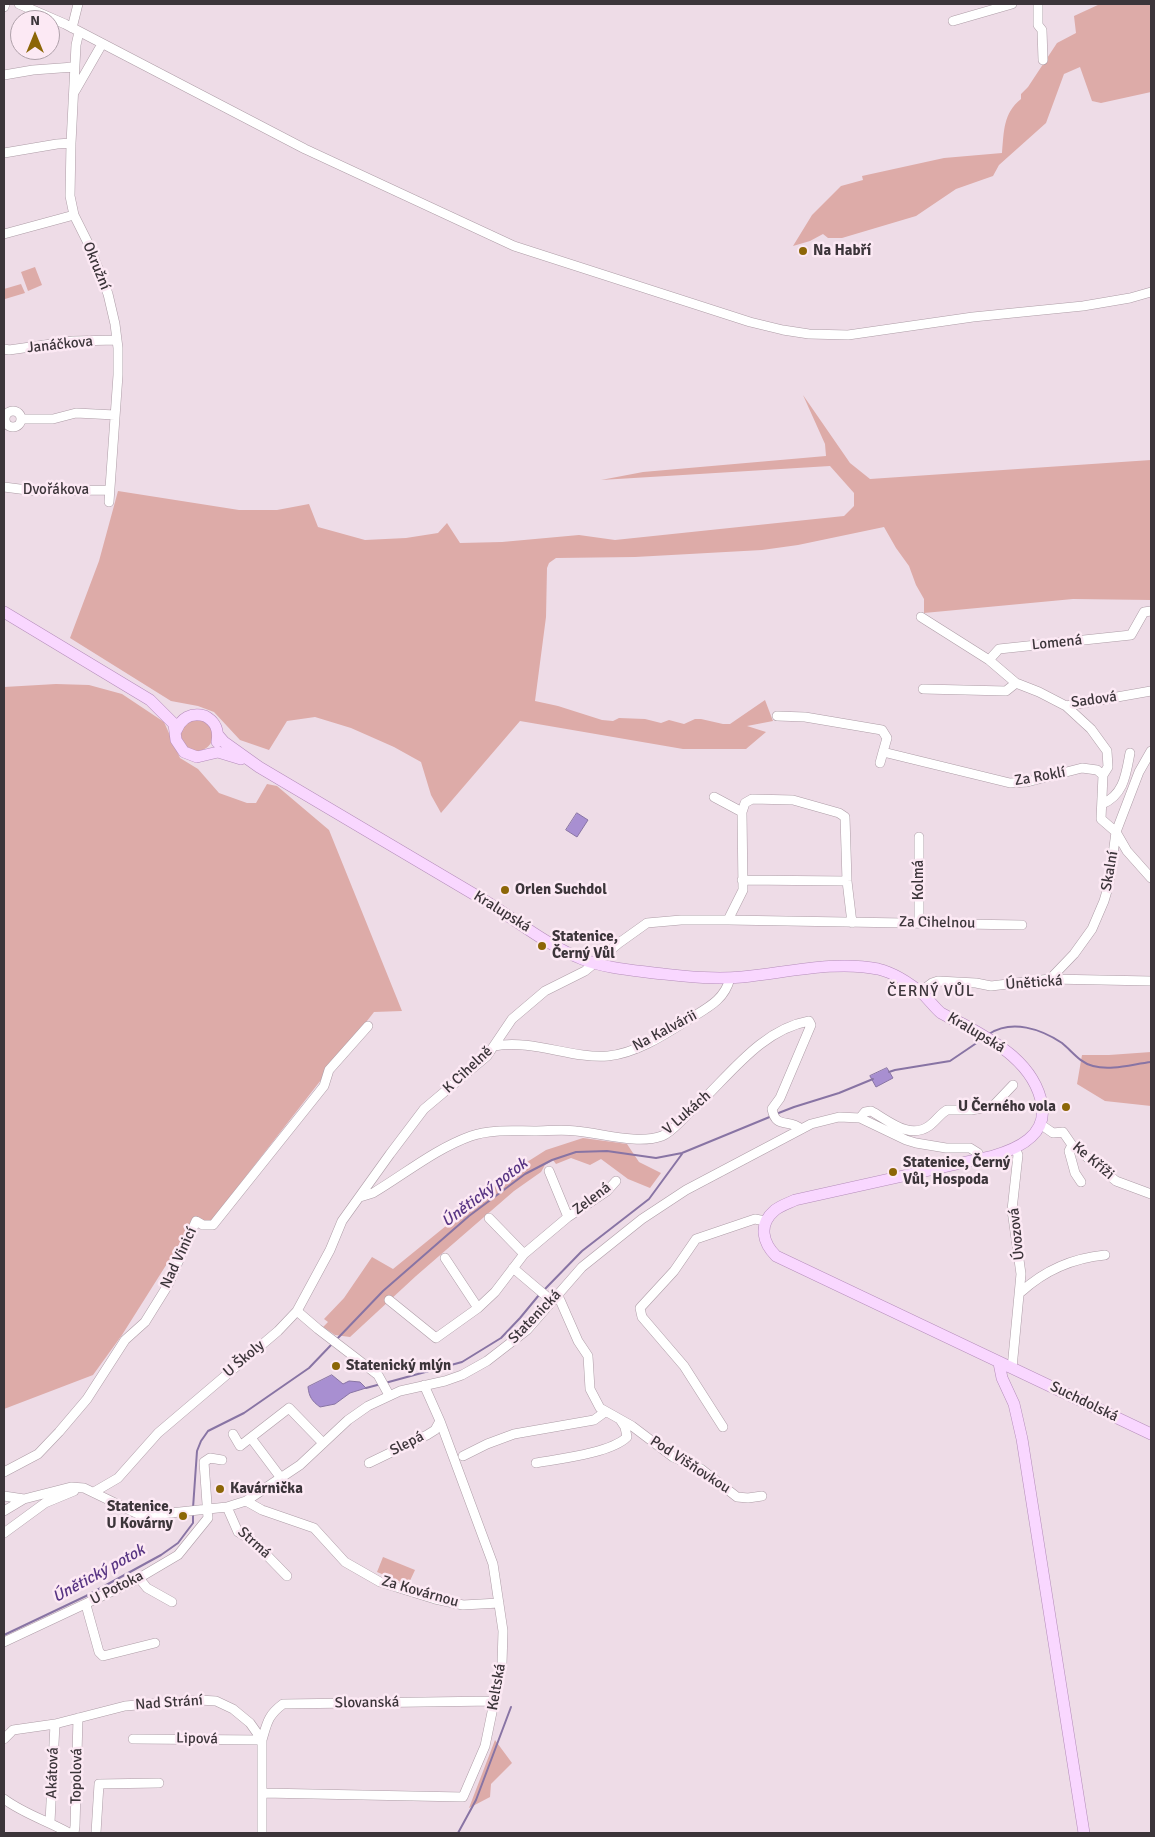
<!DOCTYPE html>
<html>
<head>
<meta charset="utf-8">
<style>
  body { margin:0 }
  #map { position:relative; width:1155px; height:1837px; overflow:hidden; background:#eedce7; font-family:Signika,sans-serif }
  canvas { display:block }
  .frame { position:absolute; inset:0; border:5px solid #3c353a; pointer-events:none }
  .north { position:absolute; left:10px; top:10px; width:50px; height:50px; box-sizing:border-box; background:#fce9f4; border:1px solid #afa1aa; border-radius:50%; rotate:0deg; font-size:14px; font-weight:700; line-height:20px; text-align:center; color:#3c353a }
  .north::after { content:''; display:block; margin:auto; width:18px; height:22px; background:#8c6607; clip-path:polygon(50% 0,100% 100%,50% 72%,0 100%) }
</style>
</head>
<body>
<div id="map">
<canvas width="1155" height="1837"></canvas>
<div class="frame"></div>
<div class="north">N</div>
</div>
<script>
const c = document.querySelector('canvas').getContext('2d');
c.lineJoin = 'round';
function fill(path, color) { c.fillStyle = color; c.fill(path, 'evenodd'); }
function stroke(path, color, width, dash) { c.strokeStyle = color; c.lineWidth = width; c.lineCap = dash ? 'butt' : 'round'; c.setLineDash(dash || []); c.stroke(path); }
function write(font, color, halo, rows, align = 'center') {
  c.font = font + ' Signika,sans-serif'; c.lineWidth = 5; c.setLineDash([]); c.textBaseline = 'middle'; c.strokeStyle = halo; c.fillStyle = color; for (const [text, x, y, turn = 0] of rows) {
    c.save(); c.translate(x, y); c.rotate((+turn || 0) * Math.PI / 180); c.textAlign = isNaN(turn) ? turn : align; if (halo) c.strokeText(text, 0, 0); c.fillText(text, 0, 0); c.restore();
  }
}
fill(new Path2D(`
  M1100 4H1151V92L1101 103 1092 101 1080 67 1064 74 1046 123 999 165 993 176 956 189 916 216 842 238H828L823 234 810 241 793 246 812 215 841 186 863 180 862 176 944 158 1002 153C1004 132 1003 113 1021 99V94L1028 87 1057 43 1076 33 1074 16Z
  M35 267 42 285 28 291 21 272Z
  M21 284 25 293 5 299 4 289Z
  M803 395 850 463 870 479 1151 460V600L1073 599 924 613V599L916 585 909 566 896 548 884 527 798 545 762 550 635 557 556 558 549 563 547 568 546 617 535 701 558 706 602 720 613 721 619 718 645 719 661 723 669 720 684 724 695 719H701L723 724H730L765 700 773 721 747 726 766 732 746 749H683L520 721 441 813 431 795 421 762 394 747 351 728 315 717 287 721 269 750 240 740 214 712 198 706 171 701 70 638 99 561 118 491 239 510H277L309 504 318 527 365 540 406 538 438 533 447 523 460 543 502 542 579 535 615 540 844 516 854 506V493L830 466 601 480 643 472 826 456 825 444Z
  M56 684 89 685 122 694 164 722 180 758 198 769 219 793 247 803H256L267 784 277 786 329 830 402 1011 374 1012 211 1221 192 1224 122 1335 93 1375 4 1409V687Z
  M181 735a16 16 0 1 1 32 0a16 16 0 1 1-32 0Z
  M1151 1052V1106L1105 1101 1077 1084 1082 1055H1109Z
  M583 1138 627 1144 639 1162 661 1173 650 1188 628 1179 601 1159 590 1165 571 1158 556 1164 553 1160 545 1165 541 1172 514 1191 416 1276 350 1337 335 1335 323 1327 328 1322 324 1319 344 1298 372 1257 393 1269 516 1169 546 1150Z
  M383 1557 415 1570 408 1585 377 1572Z
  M495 1740 512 1763 491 1784 490 1797 469 1808Z`), '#ddaba8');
const water = new Path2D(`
  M577 813 588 820 577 837 566 830Z
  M887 1068 893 1078 876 1087 870 1076Z
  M332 1375 343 1384 349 1381 360 1382 366 1388 350 1393 335 1404 320 1407C312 1401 309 1397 308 1387Z`);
fill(water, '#a88fd1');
stroke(water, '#8874a4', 1);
stroke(new Path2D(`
  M989 1034C1012 1019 1041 1029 1062 1043 1072 1051 1080 1063 1093 1066 1111 1071 1133 1064 1151 1062
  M889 1072 895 1070 950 1061 981 1040
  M776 1114 794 1107 839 1093 873 1079
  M544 1290 582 1251 649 1199 682 1154
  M337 1339 383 1291 469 1216 525 1174 552 1160 576 1152 607 1151 656 1158 682 1153 772 1116
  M385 1383 462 1362 501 1338 520 1318 539 1295
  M366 1388 381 1384
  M193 1508 197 1451 201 1441 208 1431 244 1413 309 1368 332 1344
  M4 1635 86 1596 161 1555 178 1543 193 1523V1513
  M458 1833 476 1800 511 1707`), '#8874a4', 2);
const minor = new Path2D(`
  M19 4 65 24 305 149 514 246 750 322 783 330 809 334 848 335 973 317 1083 306 1130 298 1151 292
  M1038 4V25L1042 30 1043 60
  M4 7 5 4
  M953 21 1012 4
  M72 28 78 4
  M79 32 76 45 71 143 70 196 74 215 89 245 108 294 115 324 118 348V375L109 502
  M4 75 33 70 74 67
  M75 91 102 44
  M4 153 57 144 71 143
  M4 234 74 215
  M4 349 9 350 73 341 117 340
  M5 419a8 8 0 1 1 16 0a8 8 0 1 1-16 0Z
  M21 419H53L76 413 115 415
  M4 487 35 491 109 490
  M921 617 989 660
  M923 689 1006 691 1016 683
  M1066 706 1151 691
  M777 716 805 717 882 730 887 738 883 752 1010 783 1027 782 1082 768 1097 770 1103 775 1101 819 1116 832 1127 851 1151 878
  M880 763 883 752
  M1103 775 1108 767 1107 751 1091 729 1066 706 1039 692 1016 683 989 660 999 649 1131 635 1144 612 1151 611
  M714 797 742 812
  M1102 804C1124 795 1126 774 1130 753
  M742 880 847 881
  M728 920 743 890 742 812 745 803 752 799 793 800 839 813 845 817 847 881 852 923
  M919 922V837
  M1050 979 1074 954 1092 929 1104 901 1109 884 1116 832 1139 772 1151 751
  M920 992 932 983 938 981 976 983 991 986 1050 979 1151 981
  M494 1046C534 1039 571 1059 608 1056 638 1053 667 1033 691 1018 709 1007 725 999 730 978
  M860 1118 865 1112 871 1111C888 1120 909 1140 929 1126 936 1121 940 1114 947 1110H971L993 1106 1013 1085
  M1040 1124 1053 1133 1063 1132 1072 1145 1116 1181 1151 1194
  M1072 1145 1069 1151 1075 1173 1081 1182
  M549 1171 568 1217
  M360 1197 373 1193C405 1174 435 1149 471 1136 491 1129 513 1131 534 1131 548 1131 562 1129 576 1131 601 1133 638 1145 662 1136 672 1132 680 1121 688 1114 725 1082 758 1030 809 1021L811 1025 780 1098 772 1109C776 1130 789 1118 801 1129
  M489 1218 524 1254
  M445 1258 478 1308
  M513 1268 552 1301
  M1021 1292C1045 1270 1074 1258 1105 1255
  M556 1296 560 1300 578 1341 588 1356 590 1389 600 1408 632 1426 673 1457 701 1469 737 1497 748 1498 762 1496
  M389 1300 436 1338 478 1308 495 1292 524 1254 568 1217 607 1191 616 1181
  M297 1311 318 1329 378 1375 389 1395
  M1012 1368 1021 1274 1012 1210 1018 1155 1015 1148
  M723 1427 684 1366 642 1317 640 1308 674 1271 696 1239 755 1219 765 1221
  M233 1434 240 1446 289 1408 323 1443
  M251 1438 281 1478
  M463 1456 487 1444 514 1434 594 1420 605 1412
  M369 1463 427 1435 435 1430 440 1421
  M536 1463C559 1459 611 1453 627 1437L625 1427 621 1421
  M4 1472 38 1454 59 1432 87 1399 125 1340 145 1322 168 1285 196 1221 203 1225H213L324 1086 329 1070 368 1026
  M94 1492 118 1478 158 1433 278 1331 297 1311 330 1250 342 1221 390 1154 424 1109 487 1056 512 1019 545 991 585 971 619 943 647 923 681 920H728L1022 925
  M4 1496 24 1499
  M246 1501 262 1510 314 1528 345 1562 380 1582 435 1599 463 1605 499 1603
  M227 1507 238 1532 253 1541 287 1576
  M4 1511 24 1499 71 1487 84 1488 142 1516 227 1507 246 1501 300 1465 348 1420 368 1406 400 1391 445 1381 462 1375 487 1361 527 1330 582 1267 642 1219 686 1190 811 1124 839 1117 860 1118 906 1140 916 1143 946 1148H970L978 1153 979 1159
  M4 1533 45 1503 74 1491
  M139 1578 147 1588 172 1602
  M86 1605 99 1652 103 1656 155 1643
  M4 1642 134 1581 178 1555 208 1518 204 1462 210 1458 222 1460
  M4 1739 13 1730 55 1724 125 1706 199 1700 216 1701 233 1709 250 1723 262 1740V1833
  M133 1739 262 1740C267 1723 268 1715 283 1704L495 1701
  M263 1793 463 1797 485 1746 502 1664 503 1631 493 1564 440 1421 424 1385
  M4 1799C24 1814 48 1821 69 1833
  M50 1822 55 1724
  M74 1833 75 1826 78 1718
  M96 1833 99 1784 159 1783`);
const major = new Path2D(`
  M4 612 150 700 174 724 176 740 184 752 197 757 218 752 241 759
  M176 731C181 718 191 712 205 716 216 722 219 730 217 742
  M218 735 224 742 259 767C333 811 407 855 482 899 515 919 546 945 582 959 605 968 630 970 654 973 683 976 712 980 742 977 786 973 834 960 878 969 895 973 911 984 924 995 930 1001 935 1008 941 1013 948 1017 956 1021 963 1024 996 1042 1035 1064 1042 1105 1047 1136 1017 1149 993 1156L795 1200C789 1203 779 1206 774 1211 758 1225 763 1243 776 1256L1151 1434
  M999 1363 1002 1378 1014 1404 1022 1439 1084 1833`);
stroke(minor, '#ad9ca6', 10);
stroke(major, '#b48dba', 12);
stroke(minor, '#fff', 9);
stroke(major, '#f9d7ff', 11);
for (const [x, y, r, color] of [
  [803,251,5,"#8c6607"],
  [505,890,5,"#8c6607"],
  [542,946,5,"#8c6607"],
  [1066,1107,5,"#8c6607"],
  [893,1172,5,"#8c6607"],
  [336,1366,5,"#8c6607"],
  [220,1489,5,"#8c6607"],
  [183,1516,5,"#8c6607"]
]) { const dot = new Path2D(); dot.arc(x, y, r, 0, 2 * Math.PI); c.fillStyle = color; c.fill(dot); stroke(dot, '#fce9f4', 2); }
write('bold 15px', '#3c353a', '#fce9f4', [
  ["Na Habří",813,251],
  ["Orlen Suchdol",515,890],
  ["Statenice,",552,937],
  ["Černý Vůl",552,954],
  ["U Černého vola",1056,1107,"right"],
  ["Statenice, Černý",903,1163],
  ["Vůl, Hospoda",903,1180],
  ["Statenický mlýn",346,1366],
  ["Kavárnička",230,1489],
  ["Statenice,",173,1507,"right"],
  ["U Kovárny",173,1524,"right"]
], 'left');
write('15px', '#3c353a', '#fce9f4', [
  ["Okružní",96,266,68],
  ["Janáčkova",60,345,-6],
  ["Dvořákova",56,490],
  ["Lomená",1057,643,-6],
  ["Sadová",1094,700,-8],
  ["Za Roklí",1040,777,-10],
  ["Skalní",1110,871,-80],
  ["Kolmá",919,880,-90],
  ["Kralupská",502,912,32],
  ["Za Cihelnou",937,923,1],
  ["Únětická",1034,983,-4],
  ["Na Kalvárii",665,1031,-28],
  ["Kralupská",976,1033,31],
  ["K Cihelně",468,1070,-43],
  ["V Lukách",687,1113,-41],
  ["Ke Kříži",1093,1161,40],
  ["Zelená",592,1199,-37],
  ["Úvozová",1017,1234,-96],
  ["Nad Vinicí",179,1258,-65],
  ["Statenická",535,1317,-46],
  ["U Školy",244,1359,-40],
  ["Suchdolská",1084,1402,26],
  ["Slepá",407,1444,-27],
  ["Pod Višňovkou",690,1465,33],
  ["Strmá",254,1543,42],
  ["U Potoka",117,1588,-27],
  ["Za Kovárnou",420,1592,16],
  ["Keltská",497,1687,-80],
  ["Nad Strání",169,1703,-4],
  ["Slovanská",367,1703,-1],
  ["Lipová",197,1739,1],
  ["Akátová",53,1773,-88],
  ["Topolová",77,1776,-89]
]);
c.letterSpacing = '1px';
write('16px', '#3c353a', '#fce9f4', [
  ["ČERNÝ VŮL",931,992]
]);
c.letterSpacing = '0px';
write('italic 16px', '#573483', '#fce9f4', [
  ["Únětický potok",485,1193,-37],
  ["Únětický potok",99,1574,-29]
]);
</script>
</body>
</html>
